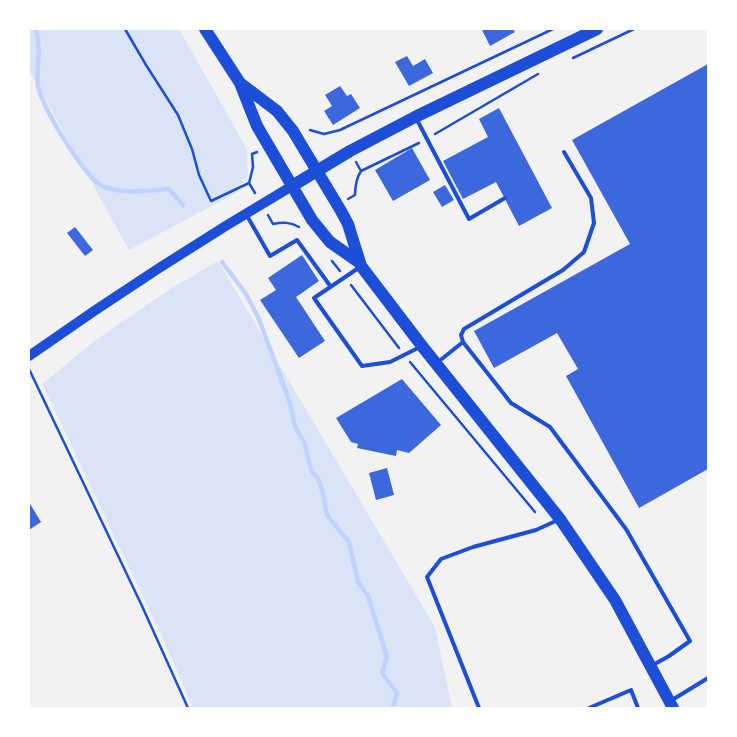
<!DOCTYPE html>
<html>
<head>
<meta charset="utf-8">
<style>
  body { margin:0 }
  #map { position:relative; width:737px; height:737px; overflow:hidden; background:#f2f2f2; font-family:Literata,serif }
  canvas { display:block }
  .frame { position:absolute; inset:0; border:30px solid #fff; pointer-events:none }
</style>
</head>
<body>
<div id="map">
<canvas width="737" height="737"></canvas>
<div class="frame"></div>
</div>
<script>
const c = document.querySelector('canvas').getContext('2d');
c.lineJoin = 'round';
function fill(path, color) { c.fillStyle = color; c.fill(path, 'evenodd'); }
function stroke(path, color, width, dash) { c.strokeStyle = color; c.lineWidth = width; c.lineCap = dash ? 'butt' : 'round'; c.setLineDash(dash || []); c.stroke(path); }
fill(new Path2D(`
  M29 29H179L247 149 248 176 236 193 129 250 29 70Z
  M218 261 435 627 452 708H193L163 639 42 384 97 339 172 288Z`), '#dbe4f7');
stroke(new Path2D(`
  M36 29C42 50 36 66 38 86 41 106 86 180 104 187 126 194 147 191 169 189L183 205
  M222 262 246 294 259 319 290 403 295 426 305 444 311 470 318 479 323 493 327 515 349 542 358 582 368 596 387 657 382 673 397 693 393 708`), '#bfd3fe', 4.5);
fill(new Path2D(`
  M484 29H513L515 32 490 46 482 30Z
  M407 56 413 66 425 59 433 73 409 86 395 62Z
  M708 64V469L639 508 566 376 578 369 557 333 494 368 474 331 630 244 572 140Z
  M340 86 347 96 351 94 360 108 333 125 324 111 332 106 325 95Z
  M499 108 552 208 519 226 496 182 463 199 443 161 488 137 479 119Z
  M412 148 430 180 393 201 375 170Z
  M445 185 454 200 442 207 433 192Z
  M75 227 93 250 85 256 67 233Z
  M302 255 319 281 296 297 325 341 299 358 260 300 276 290 268 278Z
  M402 379 441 425 409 453 397 450 396 456 357 448 358 444 351 442 336 418Z
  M387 468 394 495 376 500 369 473Z
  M29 502 41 522 29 530Z`), '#3d67dc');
stroke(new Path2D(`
  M125 29 146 65 178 115 192 149 199 175 211 201 249 183
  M573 58 634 29
  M310 130 324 134 340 130 553 29
  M435 134 538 74
  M356 162 361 171
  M255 193 249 183 253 167 252 154 257 152
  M348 199 355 195C355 186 356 179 361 171L419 143
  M268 215 273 224C283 222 290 222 299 227
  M332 261 340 271
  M351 285 399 348
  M410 362 535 512
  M29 369 142 606 188 708`), '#1d4ed8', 2.5);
stroke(new Path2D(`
  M416 118 469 219 505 198
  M564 152 591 198 594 223 584 252 563 270 464 329 461 335 463 342 511 403 550 427 626 529 690 641 669 656 653 665
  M246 214 270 256 297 240 331 287
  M360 267 314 298 362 366 390 362 420 347
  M438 362 463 342
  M672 700 708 678
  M479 708 427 577 441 559 473 547 536 530 558 520
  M589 708 631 690 638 708`), '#1d4ed8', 4);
stroke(new Path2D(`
  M29 356C114 296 202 239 292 186`), '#1d4ed8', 10);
stroke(new Path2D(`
  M205 29 240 83 257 126 312 220 330 242 360 263
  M240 83 277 111 293 131 341 211 348 224 361 266 422 346 560 519 615 600 673 708
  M292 186 350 151 415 117 597 29`), '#1d4ed8', 12);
</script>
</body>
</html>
